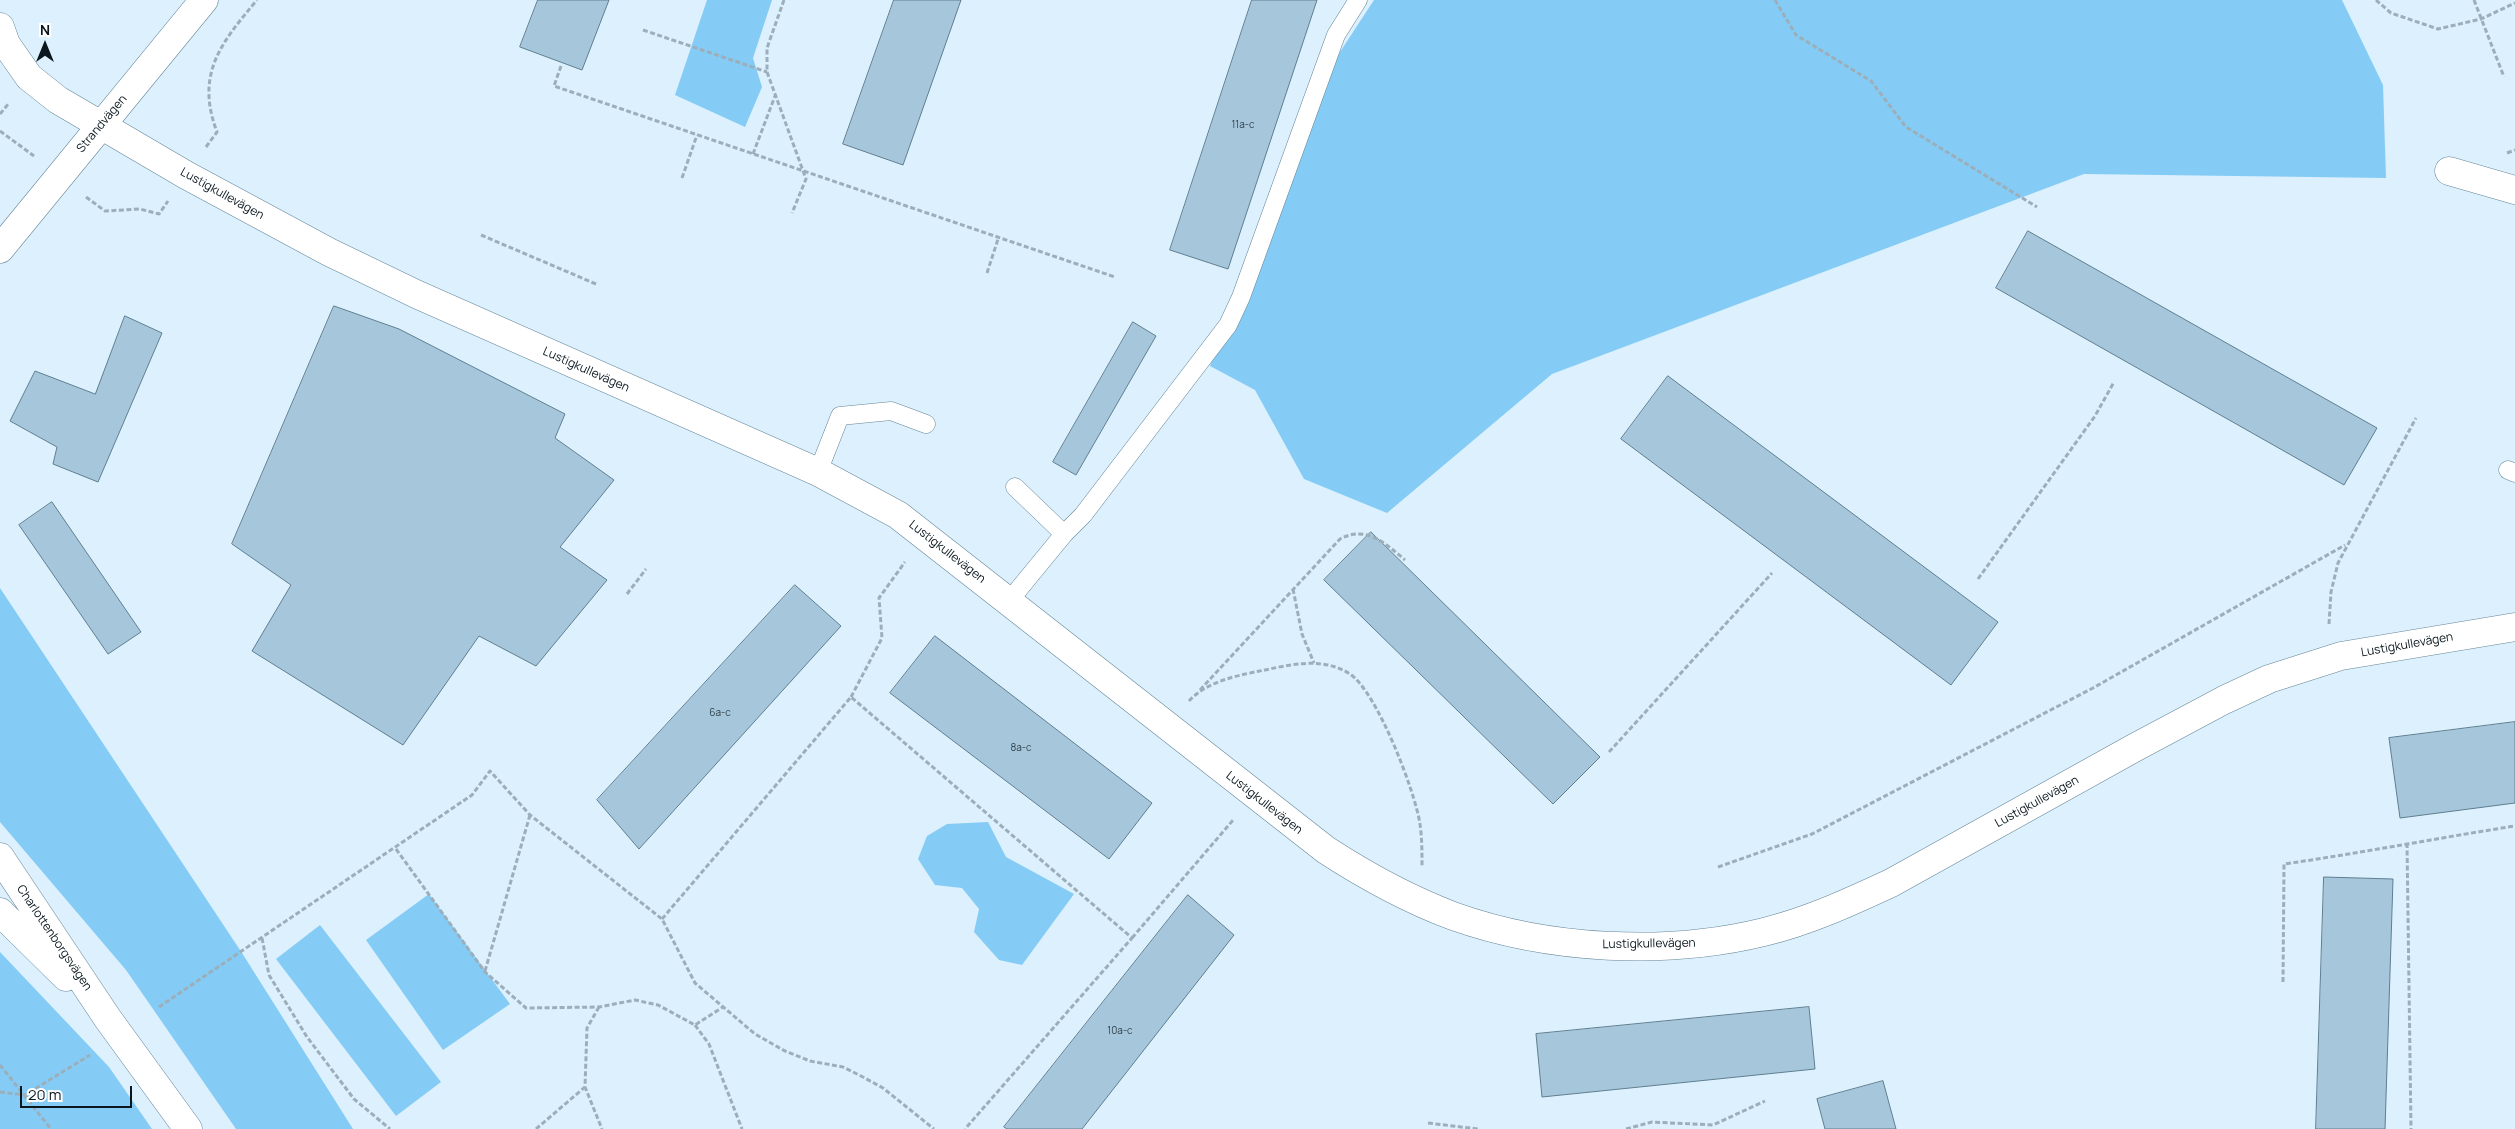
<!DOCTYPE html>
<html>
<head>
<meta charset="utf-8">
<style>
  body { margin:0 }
  #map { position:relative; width:2515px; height:1129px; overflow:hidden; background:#dcf0fd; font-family:Manrope,sans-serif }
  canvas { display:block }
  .north { position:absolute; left:20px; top:20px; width:50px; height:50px; -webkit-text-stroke:4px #fff; paint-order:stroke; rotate:0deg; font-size:14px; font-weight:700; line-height:20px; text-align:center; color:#0a171e }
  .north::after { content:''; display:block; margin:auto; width:18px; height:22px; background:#0a171e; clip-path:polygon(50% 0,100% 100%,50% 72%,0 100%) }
  .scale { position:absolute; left:20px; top:1086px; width:112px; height:22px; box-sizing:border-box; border:2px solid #0a171e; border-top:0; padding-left:6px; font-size:15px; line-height:18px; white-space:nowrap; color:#0a171e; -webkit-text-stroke:4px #fff; paint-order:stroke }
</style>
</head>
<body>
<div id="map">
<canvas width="2515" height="1129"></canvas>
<div class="north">N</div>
<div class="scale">20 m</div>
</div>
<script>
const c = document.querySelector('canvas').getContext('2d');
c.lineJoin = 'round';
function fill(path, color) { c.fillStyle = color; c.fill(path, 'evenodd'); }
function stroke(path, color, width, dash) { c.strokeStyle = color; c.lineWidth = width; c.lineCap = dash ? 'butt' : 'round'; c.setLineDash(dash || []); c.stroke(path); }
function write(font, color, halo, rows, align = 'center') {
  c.font = font + ' Manrope,sans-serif'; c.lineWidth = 4.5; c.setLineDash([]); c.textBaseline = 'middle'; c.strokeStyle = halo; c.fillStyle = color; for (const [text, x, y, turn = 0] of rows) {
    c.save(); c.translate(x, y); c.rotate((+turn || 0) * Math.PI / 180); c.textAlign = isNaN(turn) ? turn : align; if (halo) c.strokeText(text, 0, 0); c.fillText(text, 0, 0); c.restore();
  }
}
fill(new Path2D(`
  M707 0H772L753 58 762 87 745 127 675 95Z
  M1374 0H2342L2383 85 2386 178 2084 174 1552 374 1387 513 1304 479 1255 390 1210 366 1302 110Z
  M0 588 242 953 353 1129H236L126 970 0 822Z
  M988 822 1006 857 1074 894 1022 965 999 960 974 932 979 909 962 888 935 885 918 859 927 836 947 824Z
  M429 894 510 1004 443 1050 366 940Z
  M320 925 441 1082 396 1116 276 959Z
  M0 952 109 1067 152 1129H0Z`), '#84ccf5');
const building = new Path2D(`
  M538 0H609L582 70 520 47Z
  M894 0H961L903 165 843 144Z
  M1252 0H1317L1228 269 1170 250Z
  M2028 231 2377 428 2344 485 1996 288Z
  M334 306 399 329 565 414 555 438 614 480 560 547 607 580 536 666 479 636 403 745 252 651 291 585 232 544Z
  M125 316 162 333 98 482 53 464 57 447 10 421 35 371 95 394Z
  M1133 322 1156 336 1076 475 1053 462Z
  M1668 376 1998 622 1951 685 1621 439Z
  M52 502 141 632 108 654 19 525Z
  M1371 532 1600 757 1553 804 1324 580Z
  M795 585 841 626 639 849 597 800Z
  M935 636 1152 803 1109 859 890 693Z
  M2515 722V803L2400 818 2389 738Z
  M2324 877 2393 879 2385 1129H2316Z
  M1188 895 1234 935 1082 1129H1007L1004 1127Z
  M1809 1007 1815 1069 1542 1097 1536 1034Z
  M1883 1081 1896 1129H1825L1817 1099Z`);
fill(building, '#a6c7db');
stroke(building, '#5f7e90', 1);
const service = new Path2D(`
  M2508 470 2515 473
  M818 472 840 416 891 411 926 424
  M1064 534 1083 515 1228 325 1241 297 1336 35 1358 0
  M1009 601 1064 534 1015 487`);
const minor = new Path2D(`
  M0 27 6 44 29 77 58 100 186 175 329 252 416 294 818 472 898 515 1326 850C1366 876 1408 899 1453 916 1548 950 1666 956 1764 932 1809 921 1850 902 1891 883L2134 748 2224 700 2269 679 2341 656 2515 627
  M2449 171 2515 190`);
const tertiary = new Path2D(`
  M0 249 204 0`);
const secondary = new Path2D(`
  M0 857 108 1019 188 1129
  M0 912 66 977`);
stroke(service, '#658597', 19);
stroke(minor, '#658597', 29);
stroke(tertiary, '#658597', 29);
stroke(secondary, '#658597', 29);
stroke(new Path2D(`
  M784 0 767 48V72L806 179 792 213
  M1775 0 1796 35 1871 81 1906 127 2037 207
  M2376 0 2391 13 2438 29 2481 19 2515 3
  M2474 0 2504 77
  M643 30 767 72
  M561 66 554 86 1115 277
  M0 114 9 103
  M0 131 34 156
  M206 147 217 132C195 74 221 43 257 0
  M2507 153 2515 150
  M753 154 775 96
  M682 178 697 135
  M86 197 105 211 140 209 159 214 168 201
  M481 235 596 284
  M987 273 999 236
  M1978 579 2095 416 2114 382
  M1293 589 1302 634 1314 663
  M627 594 646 569
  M2329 624 2331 592 2338 563 2416 418
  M1200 690 1340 539C1366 525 1385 543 1405 560
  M851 697 882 638 879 598 905 562
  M1189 701C1207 681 1239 675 1265 670 1293 664 1324 657 1350 674 1377 692 1415 791 1420 824 1422 838 1422 852 1422 866
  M1609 752 1772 573
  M2407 843 2411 1129
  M396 849 485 972 526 1008 599 1007 635 1000 658 1005 695 1025 723 1007
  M1718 867 1812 834 2093 688 2345 545
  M662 919 851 697 1132 938 965 1129
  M262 938 269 975 307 1037 354 1099 390 1129
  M1132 938 1234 819
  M485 971 530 815
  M2283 982 2284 864C2361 853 2438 838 2515 826
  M159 1007 472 795 490 771 530 815 662 919 695 983 755 1034 785 1051 810 1061 843 1067 861 1076 883 1088 934 1129
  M599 1007 587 1028 585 1087 602 1129
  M695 1025 709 1044 742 1129
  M0 1065 51 1129
  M0 1092 25 1095 90 1055
  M1428 1123 1478 1129
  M536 1129 585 1087
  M1626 1129 1652 1122 1713 1125 1765 1101`), '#9caeb9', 3, [5, 2.5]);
stroke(service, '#fff', 18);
stroke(minor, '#fff', 28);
stroke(tertiary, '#fff', 28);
stroke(secondary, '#fff', 28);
write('10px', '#31434d', null, [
  ["11a-c",1243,125],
  ["6a-c",720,713],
  ["8a-c",1021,748],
  ["10a-c",1120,1031]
]);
write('12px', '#0a171e', '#fff', [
  ["Strandvägen",102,124,-50],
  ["Lustigkullevägen",222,194,29],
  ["Lustigkullevägen",586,370,24],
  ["Lustigkullevägen",947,552,38],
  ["Lustigkullevägen",2407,645,-10],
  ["Lustigkullevägen",2037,802,-29],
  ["Lustigkullevägen",1264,803,38],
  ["Charlottenborgsvägen",54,938,56],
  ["Lustigkullevägen",1649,944,-1]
]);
</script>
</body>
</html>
